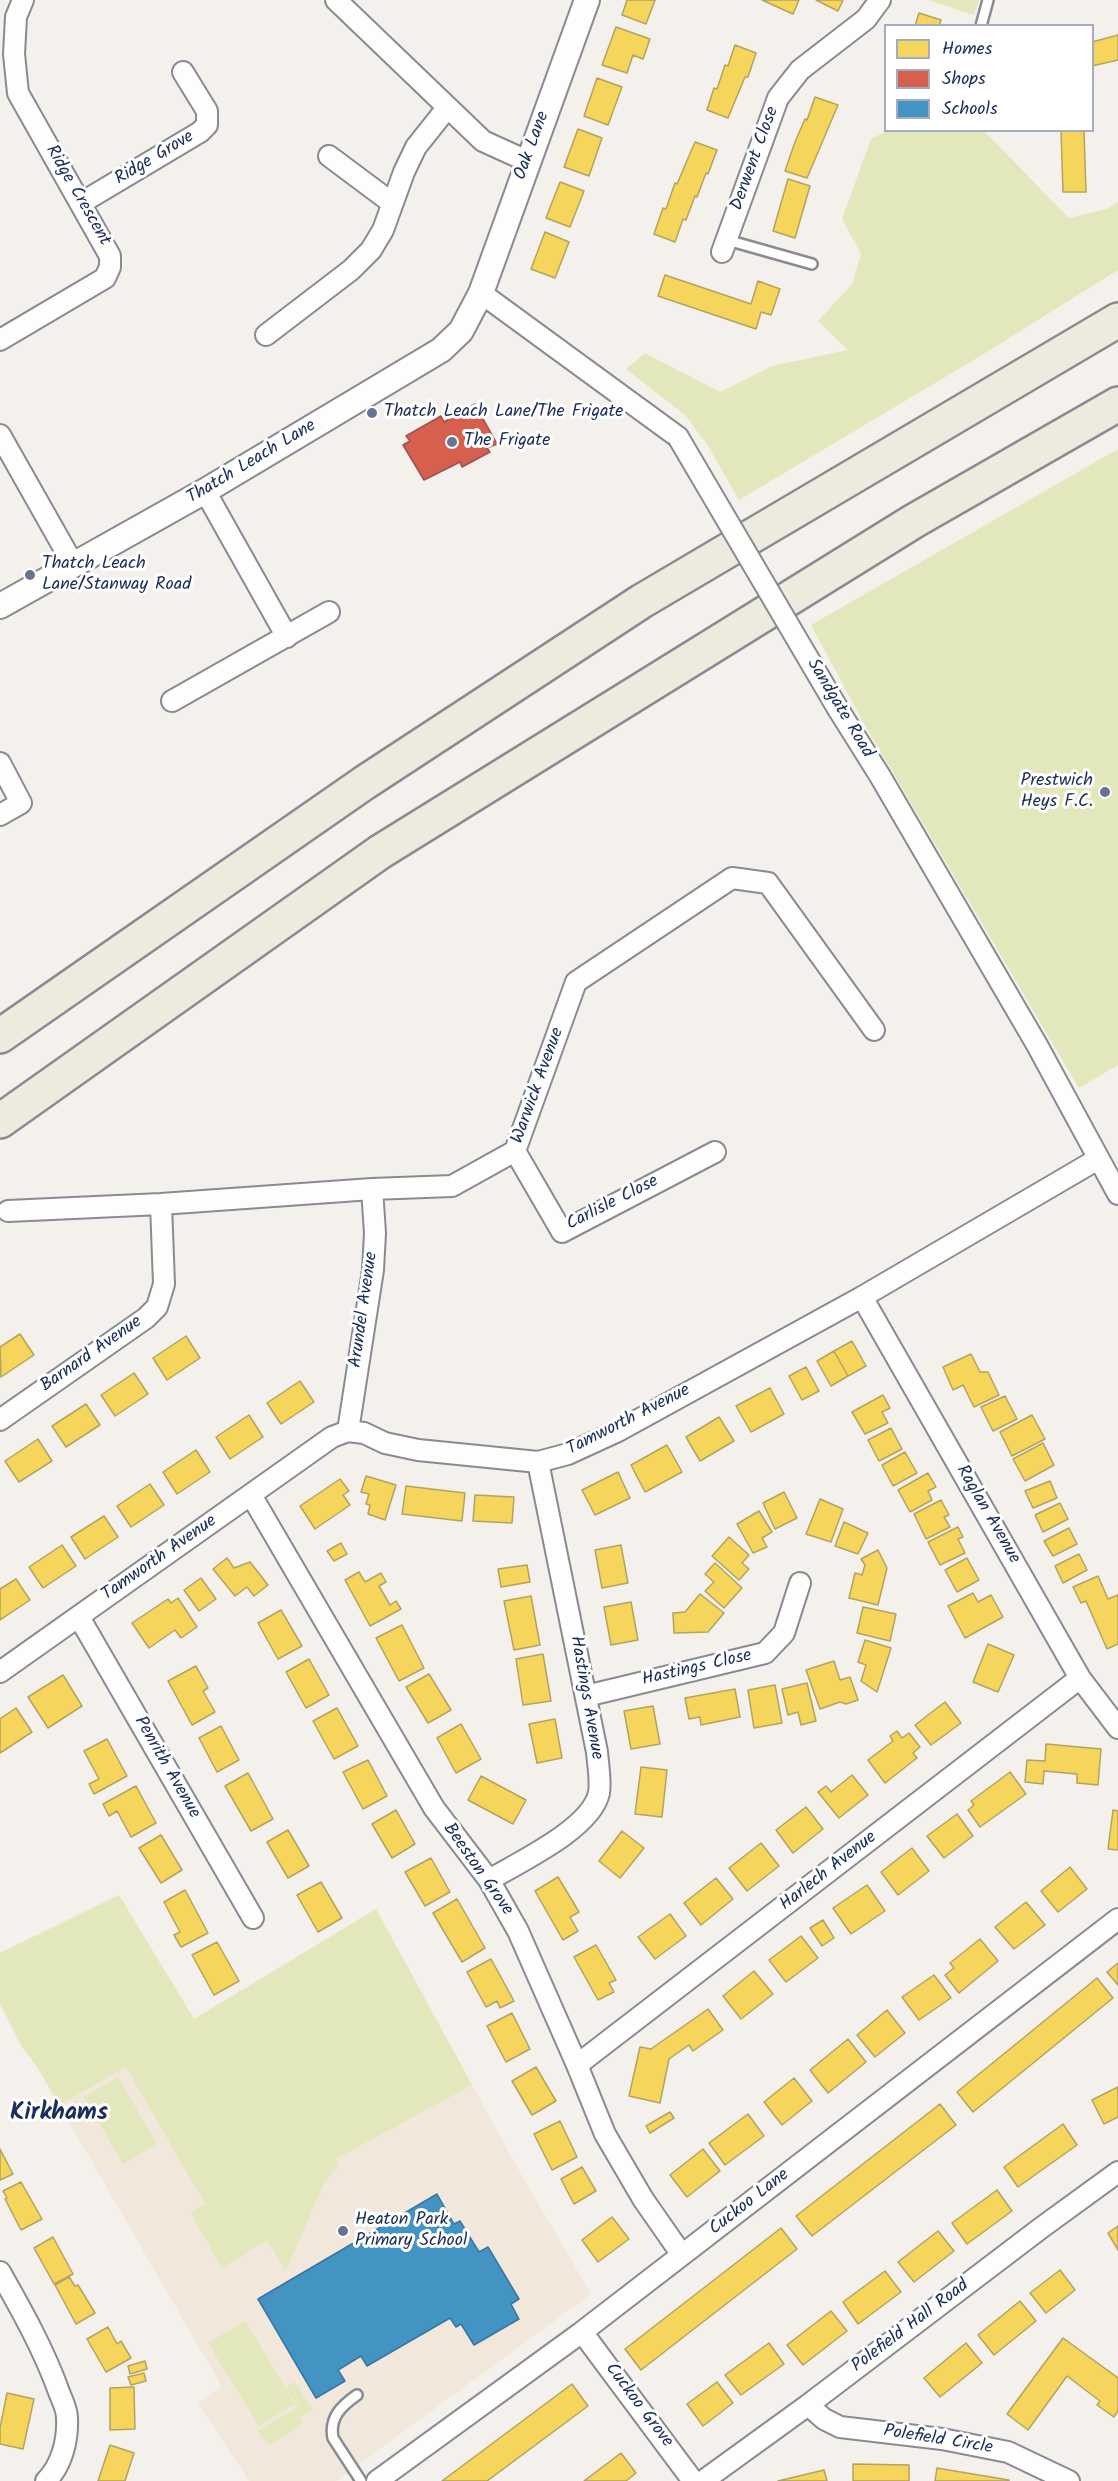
<!DOCTYPE html>
<html>
<head>
<meta charset="utf-8">
<style>
  body { margin:0 }
  #map { position:relative; width:1118px; height:2481px; overflow:hidden; background:#f4f0ec; font-family:Kalam,sans-serif }
  canvas { display:block }
  .legend { position:absolute; left:884px; top:24px; width:210px; height:108px; box-sizing:border-box; background:#fff; border:2px solid #a4acbf; margin:0; padding:8px 10px; list-style:none; font-size:18px; color:#1b2f5e }
  .legend li { display:flex; align-items:center; gap:12px; height:30px }
  .legend b { width:30px; border:2px solid #a4acbf }
</style>
</head>
<body>
<div id="map">
<canvas width="1118" height="2481"></canvas>
<ul class="legend">
<li><b style="height:16px;background:#f6d55c"></b>Homes</li>
<li><b style="height:16px;background:#d6604d"></b>Shops</li>
<li><b style="height:16px;background:#4393c3"></b>Schools</li>
</ul>
</div>
<script>
const c = document.querySelector('canvas').getContext('2d');
c.lineJoin = 'round';
function fill(path, color) { c.fillStyle = color; c.fill(path, 'evenodd'); }
function stroke(path, color, width, dash) { c.strokeStyle = color; c.lineWidth = width; c.lineCap = dash ? 'butt' : 'round'; c.setLineDash(dash || []); c.stroke(path); }
function write(font, color, halo, rows, align = 'center') {
  c.font = font + ' Kalam,sans-serif'; c.lineWidth = 6; c.setLineDash([]); c.textBaseline = 'middle'; c.strokeStyle = halo; c.fillStyle = color; for (const [text, x, y, turn = 0] of rows) {
    c.save(); c.translate(x, y); c.rotate((+turn || 0) * Math.PI / 180); c.textAlign = isNaN(turn) ? turn : align; if (halo) c.strokeText(text, 0, 0); c.fillText(text, 0, 0); c.restore();
  }
}
fill(new Path2D(`
  M119 1895 194 2019 376 1909 517 2167 591 2294 336 2481H249L198 2403 222 2387 36 2065 22 2047 0 2004V1953Z`), '#f1e7db');
fill(new Path2D(`
  M928 0H979L974 15Z
  M888 130 984 131 1069 218 1107 209 1118 202V270L987 352 739 500 708 446 685 415 626 369 645 353 720 392 772 366 848 350 818 321 852 284 861 254 842 219 871 139Z
  M1118 449V1065L1079 1088 862 720 811 625Z
  M119 1895 194 2019 376 1909 472 2085 336 2159 339 2166 324 2183 286 2271 267 2240 222 2268 191 2213 205 2204 126 2067 59 2105 36 2065 22 2047 0 2004V1953Z
  M118 2077 157 2144 123 2164 84 2097Z
  M245 2321 295 2404 259 2426 208 2343Z
  M295 2382 313 2410 299 2418 303 2424 270 2445 257 2431 298 2407 286 2387Z`), '#e3e8bc');
const homes = new Path2D(`
  M627 0H655L646 24 622 15Z
  M762 0H799L793 14Z
  M816 0H843L838 11Z
  M919 13 941 20 939 26H915Z
  M616 27 650 39 643 59 633 55 627 73 602 65Z
  M1118 35V60L1092 66V42Z
  M735 45 756 53 748 77H745L728 118 707 110 714 88 717 89 725 65 728 66Z
  M597 78 622 87 608 125 584 116Z
  M815 97 838 105 807 178 785 171 795 142 805 119 807 120Z
  M578 129 602 138 589 176 564 167Z
  M1061 130H1084L1086 192H1063Z
  M695 142 717 150 708 174 706 173 697 197 695 196 686 220 683 219 675 242 654 234 663 208 666 209 675 183 677 184Z
  M788 179 810 186 795 238 773 231Z
  M560 182 584 191 570 227 546 218Z
  M545 232 569 242 555 278 531 269Z
  M665 275 751 304 758 281 780 289 771 315 761 312 756 329 658 296Z
  M20 1334 34 1355 1 1377 0 1347Z
  M186 1336 200 1358 167 1380 153 1358Z
  M852 1341 866 1366 848 1376 834 1351Z
  M834 1351 848 1376 831 1386 817 1361Z
  M971 1354 980 1372H988L999 1395 974 1407 963 1385 953 1390 943 1367Z
  M806 1367 819 1391 802 1400 789 1376Z
  M134 1373 148 1394 115 1416 101 1395Z
  M300 1381 314 1402 281 1424 267 1403Z
  M770 1388 784 1414 751 1432 736 1406Z
  M883 1395 890 1408 882 1412 888 1423 865 1434 852 1412Z
  M1005 1396 1017 1419 993 1431 981 1407Z
  M86 1404 100 1425 66 1447 52 1426Z
  M249 1415 263 1437 230 1459 216 1437Z
  M1032 1415 1045 1439 1012 1456 1000 1432Z
  M719 1417 734 1441 700 1461 686 1437Z
  M891 1428 902 1449 879 1461 868 1440Z
  M38 1439 52 1461 19 1482 5 1461Z
  M1043 1443 1054 1465 1025 1481 1013 1459Z
  M667 1445 682 1472 645 1492 631 1465Z
  M196 1450 210 1472 177 1494 163 1472Z
  M905 1452 917 1473 893 1486 882 1465Z
  M618 1472 630 1498 595 1515 582 1490Z
  M928 1473 936 1487 928 1491 932 1500 910 1512 898 1490Z
  M366 1476 396 1485 385 1520 368 1514 370 1505 366 1504 369 1494 361 1492Z
  M340 1479 349 1491 343 1495 350 1505 315 1529 300 1506Z
  M1050 1481 1057 1498 1033 1508 1025 1491Z
  M150 1484 164 1505 131 1527 117 1506Z
  M406 1486 465 1493 462 1521 402 1514Z
  M784 1492 797 1518 775 1529 763 1503Z
  M475 1495 514 1497 512 1523 473 1521Z
  M820 1499 843 1509 831 1542 806 1534Z
  M941 1500 949 1515 944 1517 950 1527 926 1539 914 1514Z
  M1060 1503 1068 1519 1043 1532 1035 1515Z
  M759 1511 772 1532 762 1538 767 1547 753 1553 737 1524Z
  M104 1516 118 1537 85 1559 71 1537Z
  M844 1522 868 1533 858 1554 835 1546Z
  M958 1527 963 1537 958 1539 965 1553 940 1565 928 1542Z
  M1069 1528 1077 1544 1053 1556 1044 1541Z
  M729 1537 749 1555 742 1563 749 1569 739 1580 712 1556Z
  M341 1543 347 1554 334 1561 327 1551Z
  M62 1545 76 1566 43 1588 29 1567Z
  M621 1545 628 1583 602 1588 595 1550Z
  M878 1550 887 1568 878 1605 849 1598 855 1573 862 1575 865 1565 861 1559Z
  M1079 1554 1087 1570 1063 1583 1055 1566Z
  M227 1558 234 1568 250 1562 268 1585 254 1596 247 1587 235 1596 213 1569Z
  M967 1558 979 1580 957 1592 945 1570Z
  M715 1563 742 1588 724 1608 705 1591 714 1582 705 1574Z
  M527 1565 530 1582 501 1587 498 1569Z
  M359 1572 365 1582 381 1573 386 1582 379 1586 390 1605 396 1601 401 1609 370 1626 345 1580Z
  M1098 1576 1108 1599 1118 1595V1644L1107 1649 1086 1601 1081 1603 1073 1587Z
  M201 1578 216 1599 199 1611 184 1590Z
  M16 1579 30 1600 0 1620V1589Z
  M973 1593 978 1602 991 1595 1003 1617 965 1638 948 1606Z
  M700 1594 724 1613 708 1632 674 1633 673 1613 685 1612Z
  M531 1596 540 1645 514 1650 504 1601Z
  M178 1598 197 1627 181 1638 175 1630 149 1648 132 1623 168 1599 171 1603Z
  M631 1602 638 1640 611 1645 604 1607Z
  M863 1607 896 1614 890 1641 857 1633Z
  M281 1610 302 1646 278 1659 258 1623Z
  M402 1625 424 1668 399 1681 376 1638Z
  M865 1640 891 1648 877 1692 861 1681 866 1665 858 1662Z
  M988 1644 1014 1655 998 1692 973 1682Z
  M543 1654 551 1701 523 1705 516 1659Z
  M309 1659 329 1695 306 1708 286 1672Z
  M834 1661 840 1680 850 1677 858 1700 846 1704 840 1702 820 1709 806 1670Z
  M196 1666 208 1688 203 1691 215 1712 192 1725 168 1681Z
  M429 1674 451 1710 428 1723 406 1687Z
  M63 1675 82 1706 48 1728 28 1697Z
  M807 1683 816 1721 801 1725 798 1712 788 1715 782 1689Z
  M775 1685 782 1723 754 1728 748 1690Z
  M735 1689 740 1717 701 1725 700 1717 689 1719 685 1698Z
  M945 1702 961 1723 931 1745 915 1725Z
  M653 1706 660 1744 631 1749 624 1711Z
  M16 1708 32 1732 0 1753V1719Z
  M337 1708 358 1746 334 1759 313 1721Z
  M555 1719 562 1758 537 1763 529 1724Z
  M461 1724 481 1759 456 1773 437 1738Z
  M221 1726 239 1760 217 1772 199 1738Z
  M897 1731 902 1738 909 1733 920 1747 913 1753 917 1758 885 1783 868 1760 893 1741 890 1736Z
  M107 1739 127 1776 94 1794 89 1784 99 1779 84 1751Z
  M1046 1744 1101 1749 1098 1785 1077 1783V1774L1044 1771 1043 1784 1025 1782 1027 1760 1045 1761Z
  M368 1760 387 1796 363 1809 343 1772Z
  M641 1767 667 1770 662 1817 635 1814Z
  M1010 1772 1026 1794 980 1827 968 1810 974 1805 971 1801Z
  M248 1773 273 1819 251 1831 225 1786Z
  M852 1775 868 1795 839 1818 818 1792 826 1786 831 1792Z
  M481 1776 526 1800 513 1824 468 1800Z
  M136 1786 156 1823 131 1837 117 1811 109 1816 103 1804Z
  M806 1807 823 1829 793 1853 776 1830Z
  M396 1810 415 1844 392 1858 372 1824Z
  M1113 1810 1118 1811V1850L1108 1849Z
  M957 1814 973 1836 944 1858 927 1836Z
  M288 1830 309 1866 288 1878 267 1842Z
  M622 1831 644 1848 620 1878 599 1861Z
  M161 1835 182 1870 161 1883 139 1848Z
  M761 1843 779 1866 747 1891 729 1868Z
  M912 1848 929 1871 898 1895 881 1872Z
  M431 1858 450 1892 425 1906 405 1872Z
  M1070 1867 1087 1889 1058 1912 1041 1891Z
  M558 1877 579 1912 570 1917 578 1931 563 1940 535 1891Z
  M716 1878 733 1899 701 1925 684 1903Z
  M321 1882 342 1918 318 1932 297 1895Z
  M867 1885 885 1911 851 1934 833 1908Z
  M185 1890 208 1933 181 1947 174 1935 180 1932 164 1902Z
  M457 1899 485 1948 462 1962 433 1913Z
  M1026 1902 1045 1925 1014 1949 995 1927Z
  M670 1914 686 1936 655 1959 638 1937Z
  M823 1920 834 1938 822 1946 810 1928Z
  M801 1936 818 1958 786 1982 769 1960Z
  M980 1939 998 1961 959 1993 945 1975 954 1968 950 1963Z
  M217 1942 239 1981 214 1995 192 1955Z
  M596 1945 616 1980 609 1983 614 1992 598 2000 574 1957Z
  M491 1959 514 2001 500 2008 497 2001 486 2007 467 1972Z
  M1118 1963V1985L1107 1972Z
  M754 1971 773 1994 741 2019 723 1996Z
  M934 1975 951 1998 919 2020 902 1997Z
  M1097 1978 1113 1998 973 2112 957 2092Z
  M708 2009 723 2030 693 2051 689 2045 669 2059 660 2103 629 2096 640 2047 651 2049Z
  M887 2010 905 2033 875 2057 857 2035Z
  M512 2013 530 2049 506 2062 487 2026Z
  M848 2039 866 2062 828 2093 810 2070Z
  M536 2067 556 2101 532 2115 512 2081Z
  M794 2078 812 2101 782 2125 764 2102Z
  M1118 2087V2117L1104 2124 1092 2100Z
  M940 2104 956 2125 812 2236 796 2216Z
  M670 2112 674 2118 650 2133 646 2126Z
  M748 2114 764 2136 725 2165 709 2143Z
  M560 2121 577 2157 552 2170 534 2134Z
  M1063 2124 1077 2145 1018 2187 1004 2167Z
  M0 2149 13 2174 0 2180Z
  M703 2149 720 2171 687 2197 670 2175Z
  M582 2167 596 2191 574 2204 561 2179Z
  M21 2182 42 2219 21 2230 5 2199 7 2198 3 2191Z
  M997 2190 1012 2211 967 2244 952 2223Z
  M612 2217 629 2239 598 2262 582 2240Z
  M1118 2226V2250L1108 2233Z
  M781 2228 797 2249 641 2370 625 2349Z
  M938 2231 954 2251 914 2282 898 2262Z
  M53 2237 73 2274 54 2284 34 2248Z
  M1060 2270 1075 2290 1046 2313 1030 2293Z
  M885 2271 901 2292 858 2324 843 2302Z
  M69 2277 75 2286 78 2285 95 2313 76 2324 55 2285Z
  M1020 2301 1036 2321 994 2355 978 2335Z
  M831 2311 847 2331 803 2365 787 2345Z
  M108 2327 117 2344 121 2341 131 2358 106 2372 87 2339Z
  M1063 2338 1118 2378V2411L1114 2417 1097 2405 1100 2401 1067 2376 1028 2430 1007 2414Z
  M769 2343 784 2364 741 2395 725 2375Z
  M966 2343 982 2363 940 2397 924 2378Z
  M145 2361 147 2369 130 2374 128 2366Z
  M144 2373 146 2381 131 2385 128 2377Z
  M717 2382 733 2403 703 2426 687 2404Z
  M572 2384 588 2406 487 2481H442Z
  M134 2387 135 2429 110 2430V2388Z
  M7 2393 34 2399 23 2449 0 2444V2428Z
  M110 2445 134 2453 125 2481H98Z
  M621 2453 636 2473 626 2481H584Z
  M853 2464 909 2465V2481H853Z
  M937 2468 1009 2480V2481H935Z
  M824 2470 827 2481H778Z`);
fill(homes, '#f6d55c');
stroke(homes, '#b4a35d', 1.5);
const shops = new Path2D(`
  M475 404 497 444 487 448 490 452 462 467 460 462 424 480 403 445 410 441 406 436 441 416 444 422Z`);
fill(shops, '#d6604d');
stroke(shops, '#9e5152', 1.5);
const schools = new Path2D(`
  M437 2194 454 2224 460 2221 479 2252 488 2247 519 2299 511 2304 519 2319 474 2345 461 2324 456 2327 450 2318 367 2366 361 2356 338 2370 345 2381 316 2398 258 2299Z`);
fill(schools, '#4393c3');
stroke(schools, '#3775a5', 1.5);
const service = new Path2D(`
  M981 26 988 0
  M727 240 812 264
  M357 2395C341 2406 329 2418 333 2438L361 2481`);
const minor = new Path2D(`
  M336 0 483 141 527 161
  M329 156 392 203
  M81 203 200 132 207 125V111L183 72
  M722 252 778 98 800 70 866 19 880 0
  M481 293 678 437
  M266 335 351 270 371 250 383 230 404 172 416 147 447 108
  M0 340 105 278 110 267V256L18 93 14 54 16 17 23 0
  M0 435 73 564
  M205 491 287 637
  M172 701 329 612
  M838 709 880 776 1037 1045 1118 1194
  M0 763 21 803 0 815
  M515 1151 562 1232 715 1152
  M8 1211 161 1204 372 1189 452 1186 515 1151 576 982 732 878 768 883 874 1030
  M862 1297 1080 1678 1118 1728
  M0 1420 146 1318 157 1307 164 1284 161 1204
  M348 1431 373 1270 375 1233 372 1189
  M251 1495 434 1808 489 1880 518 1931 577 2065 605 2134 643 2199 682 2255
  M79 1617 253 1918
  M0 1672 332 1437 348 1431 364 1433 385 1443 418 1450 538 1462 568 1454 618 1431 862 1297 1098 1159
  M586 1696 765 1653 784 1633 800 1583
  M489 1880C519 1862 591 1829 599 1793 601 1781 598 1764 597 1752L538 1462
  M577 2065 1080 1678
  M0 2272C22 2311 44 2350 59 2392 62 2400 67 2409 67 2418 68 2440 62 2465 46 2481
  M582 2332 693 2481
  M808 2405 824 2419 840 2427 942 2439 1008 2452 1069 2481
  M377 2481 582 2332 1118 1919
  M703 2481 808 2405 1041 2228 1118 2172`);
const tertiary = new Path2D(`
  M0 606 205 491 441 350 461 331 481 293 587 0`);
const motorway = new Path2D(`
  M0 1036 364 783 642 601 1118 320
  M0 1121 380 852 914 521 1118 404`);
stroke(service, '#898b92', 14);
stroke(minor, '#898b92', 24);
stroke(tertiary, '#898b92', 28);
stroke(motorway, '#898b92', 38);
stroke(service, '#fdfdfc', 9);
stroke(minor, '#fdfdfc', 20);
stroke(tertiary, '#fdfdfc', 24);
stroke(motorway, '#eeebde', 33);
const minorBridge = new Path2D(`
  M678 437 838 709`);
stroke(minorBridge, '#898b92', 24, []);
stroke(minorBridge, '#fdfdfc', 20);
for (const [x, y, r, color] of [
  [372,413,6,"#677390"],
  [452,442,6,"#677390"],
  [30,575,6,"#677390"],
  [1105,792,6,"#677390"],
  [343,2231,6,"#677390"]
]) { const dot = new Path2D(); dot.arc(x, y, r, 0, 2 * Math.PI); c.fillStyle = color; c.fill(dot); stroke(dot, '#fff', 2); }
write('18px', '#1b2f5e', '#fff', [
  ["Oak Lane",533,146,-70],
  ["Ridge Grove",155,159,-31],
  ["Derwent Close",756,159,-70],
  ["Ridge Crescent",77,196,60],
  ["Thatch Leach Lane",252,463,-31],
  ["Sandgate Road",839,709,59],
  ["Warwick Avenue",539,1086,-70],
  ["Carlisle Close",613,1204,-27],
  ["Arundel Avenue",365,1310,-82],
  ["Barnard Avenue",92,1355,-35],
  ["Tamworth Avenue",629,1421,-27],
  ["Raglan Avenue",987,1515,60],
  ["Tamworth Avenue",160,1559,-35],
  ["Hastings Close",697,1669,-13],
  ["Hastings Avenue",585,1698,80],
  ["Penrith Avenue",166,1768,60],
  ["Beeston Grove",477,1870,55],
  ["Harlech Avenue",829,1872,-38],
  ["Cuckoo Lane",750,2203,-38],
  ["Polefield Hall Road",911,2327,-37],
  ["Cuckoo Grove",638,2406,53],
  ["Polefield Circle",938,2441,9]
]);
write('18px', '#1b2f5e', '#fff', [
  ["Thatch Leach Lane/The Frigate",384,413],
  ["The Frigate",464,442],
  ["Thatch Leach",42,565],
  ["Lane/Stanway Road",42,586],
  ["Prestwich",1093,782,"right"],
  ["Heys F.C.",1093,803,"right"],
  ["Heaton Park",355,2221],
  ["Primary School",355,2242]
], 'left');
write('bold 24px', '#1b2f5e', '#fff', [
  ["Kirkhams",59,2115]
]);
</script>
</body>
</html>
